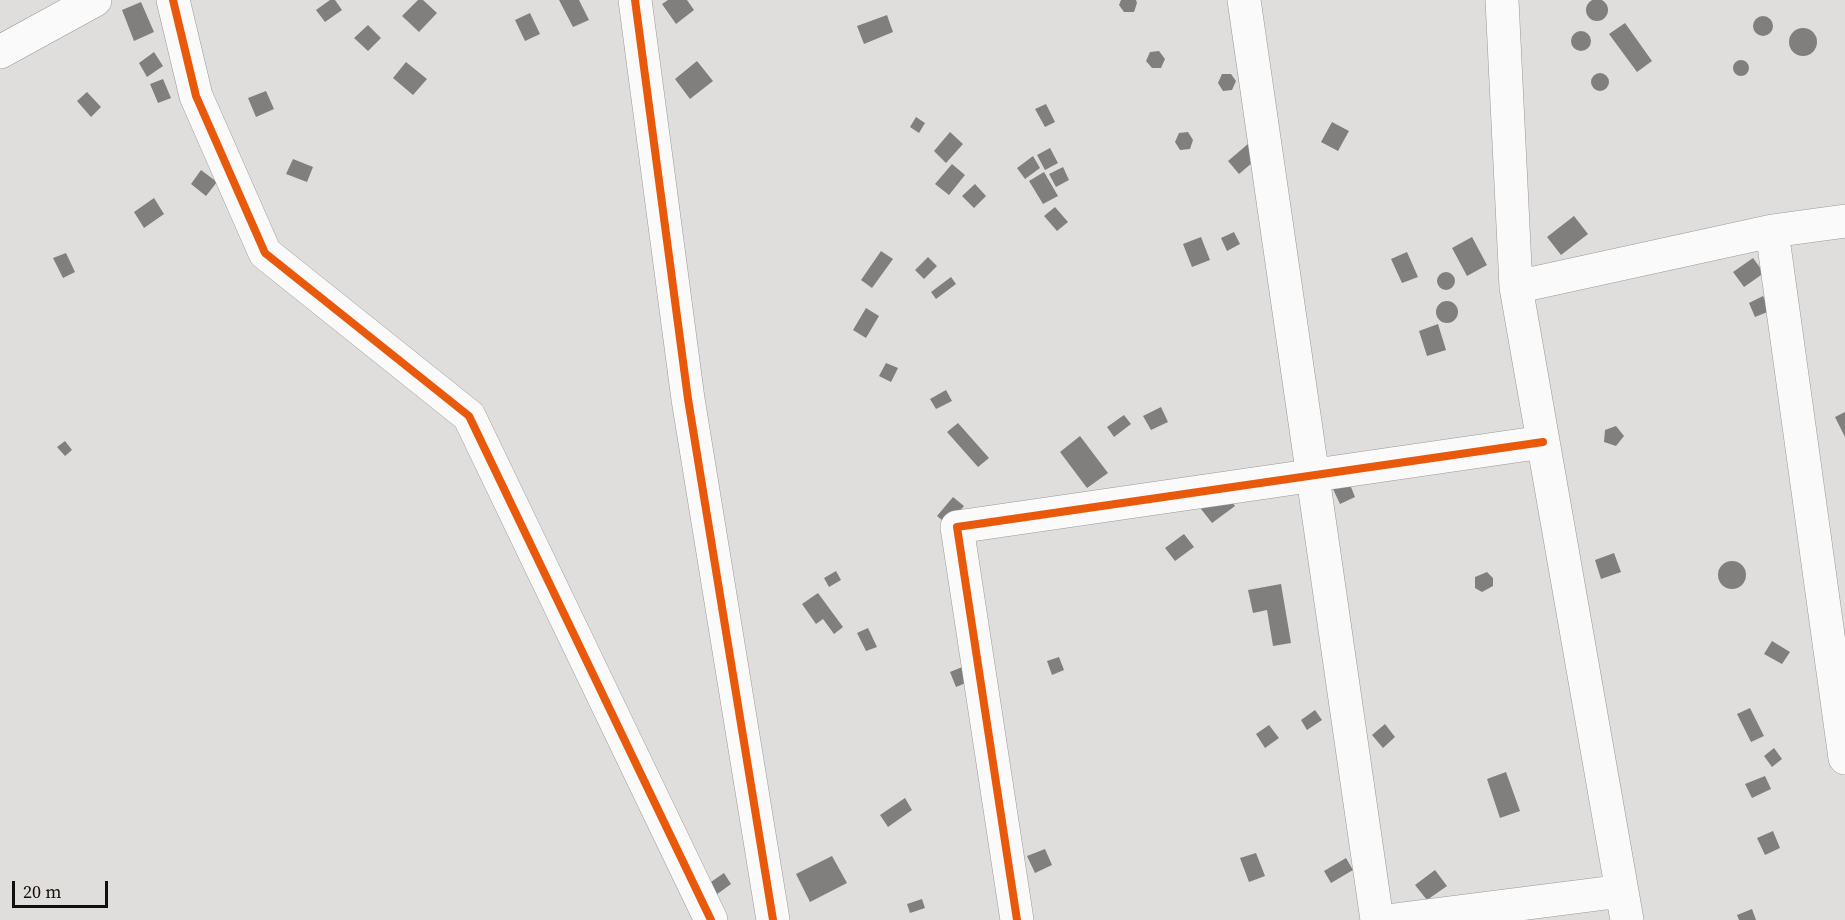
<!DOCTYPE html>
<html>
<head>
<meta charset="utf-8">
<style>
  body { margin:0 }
  #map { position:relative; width:1845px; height:920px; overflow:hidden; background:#e0dedc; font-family:"Source Serif 4",serif }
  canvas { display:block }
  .scale { position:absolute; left:12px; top:881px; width:96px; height:27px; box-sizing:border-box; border:3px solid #12100f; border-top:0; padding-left:8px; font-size:18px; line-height:21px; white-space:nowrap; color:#12100f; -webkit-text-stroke:4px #e2deda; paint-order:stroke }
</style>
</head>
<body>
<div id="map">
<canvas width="1845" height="920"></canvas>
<div class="scale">20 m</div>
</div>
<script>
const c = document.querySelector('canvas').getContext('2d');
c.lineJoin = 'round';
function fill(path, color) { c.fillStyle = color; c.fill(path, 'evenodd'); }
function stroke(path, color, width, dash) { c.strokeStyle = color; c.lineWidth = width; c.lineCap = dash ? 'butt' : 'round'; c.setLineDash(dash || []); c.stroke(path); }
fill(new Path2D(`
  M1586 10a11 11 0 1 1 22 0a11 11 0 1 1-22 0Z
  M330 0H335L342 10 325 22 316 10Z
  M418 0H423L437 13 419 32 402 16Z
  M559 0H579L589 20 573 27Z
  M668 0H687L694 10 676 24 662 4Z
  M1121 0H1136L1137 3 1134 12H1124L1119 5Z
  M141 2 154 32 134 41 122 10Z
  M530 13 540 34 525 41 515 20Z
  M887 15 893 32 864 44 857 26Z
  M1753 26a10 10 0 1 1 20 0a10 10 0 1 1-20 0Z
  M1625 23 1652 61 1637 72 1609 34Z
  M368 25 381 38 368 51 354 38Z
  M1789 42a14 14 0 1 1 28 0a14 14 0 1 1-28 0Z
  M1571 41a10 10 0 1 1 20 0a10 10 0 1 1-20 0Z
  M1159 51 1165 59 1161 68H1152L1146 61 1150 52Z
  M154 52 163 66 147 77 139 63Z
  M1733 68a8 8 0 1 1 16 0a8 8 0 1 1-16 0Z
  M697 61 713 81 690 99 675 79Z
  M406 62 427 79 413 95 393 78Z
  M1591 82a9 9 0 1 1 18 0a9 9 0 1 1-18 0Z
  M1222 74H1231L1236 81 1232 90 1223 91 1218 83Z
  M163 79 171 98 158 103 150 84Z
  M266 91 274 109 256 117 248 98Z
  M87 92 101 107 91 117 77 101Z
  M1046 104 1055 122 1045 127 1035 109Z
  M916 117 925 123 919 133 910 127Z
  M1332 122 1349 131 1338 151 1321 142Z
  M950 132 963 144 946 163 934 151Z
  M1188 132 1193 140 1190 149 1180 150 1175 142 1179 133Z
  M1248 144 1259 157 1239 174 1228 161Z
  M1050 148 1058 163 1045 170 1037 155Z
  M1033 156 1040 168 1025 179 1017 168Z
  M293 159 313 167 307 182 286 174Z
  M952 164 965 175 949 195 935 184Z
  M1063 167 1069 180 1056 187 1049 174Z
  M201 170 217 182 206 196 191 184Z
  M1044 172 1058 196 1043 204 1029 181Z
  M975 184 986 196 974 208 962 196Z
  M154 198 164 214 144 228 134 212Z
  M1055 207 1068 222 1057 231 1044 216Z
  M1574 216 1588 234 1561 255 1547 237Z
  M1234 232 1240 244 1227 251 1221 238Z
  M1201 237 1210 260 1192 267 1183 244Z
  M1472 237 1487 265 1467 276 1452 248Z
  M881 251 893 259 872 288 861 280Z
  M1407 252 1418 277 1402 283 1391 259Z
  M66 253 75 272 63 278 53 258Z
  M928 257 937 266 924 279 915 270Z
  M1753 258 1764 273 1744 287 1733 272Z
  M1437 281a9 9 0 1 1 18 0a9 9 0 1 1-18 0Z
  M951 277 956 284 936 299 931 292Z
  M1763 296 1770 311 1755 317 1749 303Z
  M1436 312a11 11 0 1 1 22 0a11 11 0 1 1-22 0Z
  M866 308 879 316 866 338 853 330Z
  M1438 324 1446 350 1427 356 1419 331Z
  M886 363 898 368 891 382 879 376Z
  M946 390 952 401 936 409 930 399Z
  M1161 407 1168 422 1151 430 1143 416Z
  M1845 412V437L1835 417Z
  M1124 415 1131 424 1114 437 1107 427Z
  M958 423 989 458 978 467 947 432Z
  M1616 426 1624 436 1616 446 1604 442 1605 430Z
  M1080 436 1108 473 1087 488 1060 452Z
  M65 441 72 450 65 456 57 447Z
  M1349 482 1355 497 1340 504 1333 489Z
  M1224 492 1235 506 1212 523 1201 509Z
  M953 497 964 506 948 525 937 516Z
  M1184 534 1194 547 1175 561 1165 548Z
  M1614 553 1621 572 1601 579 1595 560Z
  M1718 575a14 14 0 1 1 28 0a14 14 0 1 1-28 0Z
  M836 571 841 580 829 587 824 578Z
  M1487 572 1493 578V586L1482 592 1475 588V577Z
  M1281 584 1291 643 1273 646 1267 610 1253 613 1248 590Z
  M818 593 843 627 834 634 823 619 816 624 802 604Z
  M868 628 877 647 866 651 857 633Z
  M1772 641 1790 652 1782 664 1764 654Z
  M1059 657 1064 670 1052 675 1047 661Z
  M967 665 973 680 956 687 950 672Z
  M1750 708 1764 736 1751 742 1737 714Z
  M1315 710 1322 720 1307 730 1301 720Z
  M1385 724 1395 737 1383 748 1372 735Z
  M1269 725 1279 738 1265 748 1256 734Z
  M1774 748 1782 759 1772 767 1764 756Z
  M1506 772 1520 811 1500 818 1487 779Z
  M1765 776 1771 789 1752 798 1745 784Z
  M905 798 912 810 888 827 880 815Z
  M1773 831 1780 848 1765 855 1757 838Z
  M1045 849 1052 865 1035 873 1027 856Z
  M1256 853 1265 876 1249 882 1240 858Z
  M832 856 847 883 810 902 796 874Z
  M1346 858 1353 870 1331 883 1324 871Z
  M1435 870 1447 886 1427 900 1415 885Z
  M724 873 731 884 716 895 708 884Z
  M922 899 925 908 910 913 907 904Z
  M1752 909 1756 920H1739L1737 915Z`), '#807f7e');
const minor = new Path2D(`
  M173 0 196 96 265 253 469 416 711 920
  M635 0 688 399 773 920
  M1244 0 1377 920
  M1502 0 1516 287 1627 920
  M0 52 95 0
  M1772 231 1845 758
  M1516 287 1772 231 1845 221
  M1017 920 957 527 1543 442
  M1394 920 1622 891`);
stroke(minor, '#9a9897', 34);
stroke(minor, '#fafafa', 33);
stroke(new Path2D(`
  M173 0 196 96 265 253 469 416 711 920
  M635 0 688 399 773 920
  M1017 920 957 527 1543 442`), '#e8590c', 8);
</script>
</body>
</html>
